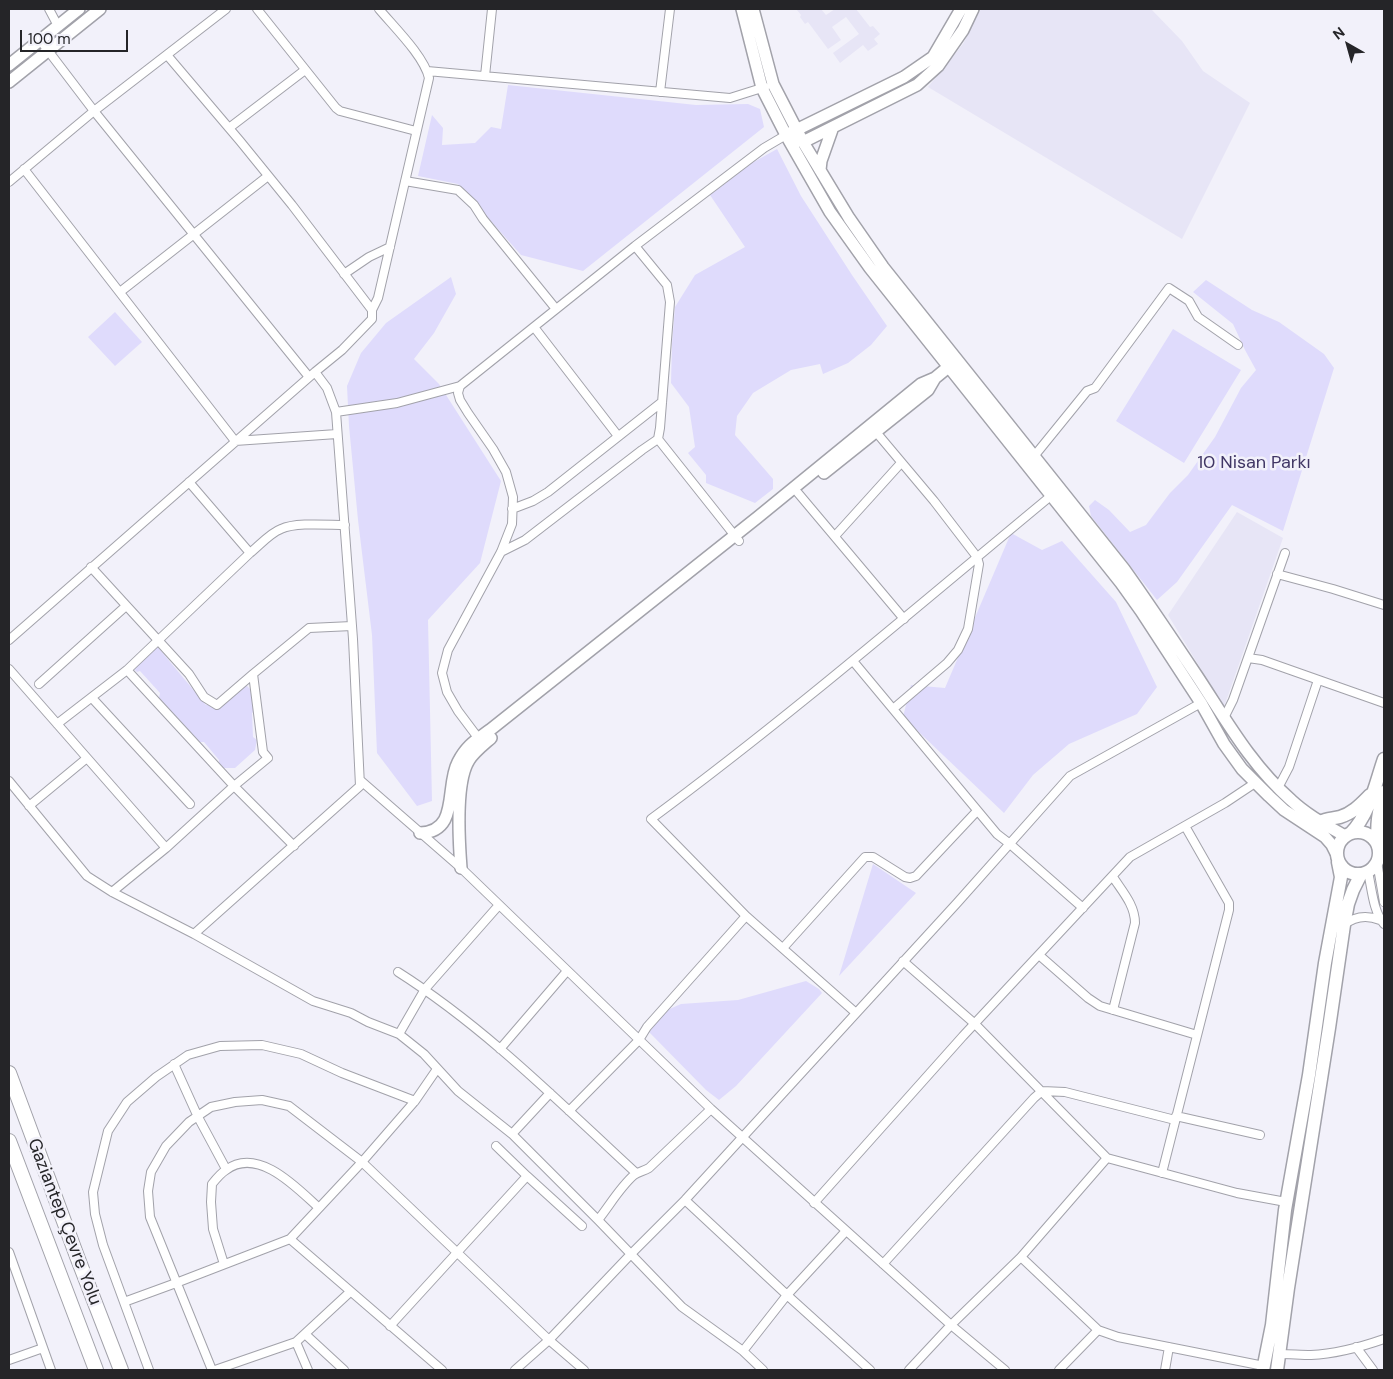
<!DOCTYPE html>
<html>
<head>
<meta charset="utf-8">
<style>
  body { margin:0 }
  #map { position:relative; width:1393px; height:1379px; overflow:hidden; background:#f2f1fa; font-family:"DM Sans",sans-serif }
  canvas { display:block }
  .frame { position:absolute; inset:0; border:10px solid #252528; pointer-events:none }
  .north { position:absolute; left:1323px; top:20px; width:50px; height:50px; -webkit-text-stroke:4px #f2f1fa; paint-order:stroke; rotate:322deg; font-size:14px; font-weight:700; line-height:20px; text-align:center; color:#252528 }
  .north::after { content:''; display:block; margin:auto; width:18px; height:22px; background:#252528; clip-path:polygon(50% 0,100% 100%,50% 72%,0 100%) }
  .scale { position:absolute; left:20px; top:30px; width:108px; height:22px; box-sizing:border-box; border:2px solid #252528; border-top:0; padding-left:6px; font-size:15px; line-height:18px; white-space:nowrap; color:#252528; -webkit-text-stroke:4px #f2f1fa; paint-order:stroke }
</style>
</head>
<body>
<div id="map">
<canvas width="1393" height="1379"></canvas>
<div class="frame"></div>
<div class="north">N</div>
<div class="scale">100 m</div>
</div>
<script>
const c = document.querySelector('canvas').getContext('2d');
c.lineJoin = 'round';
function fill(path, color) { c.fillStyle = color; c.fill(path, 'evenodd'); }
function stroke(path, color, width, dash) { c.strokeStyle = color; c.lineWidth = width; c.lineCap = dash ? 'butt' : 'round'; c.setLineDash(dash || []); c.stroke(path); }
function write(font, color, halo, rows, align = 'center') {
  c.font = font + ' "DM Sans",sans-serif'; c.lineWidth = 5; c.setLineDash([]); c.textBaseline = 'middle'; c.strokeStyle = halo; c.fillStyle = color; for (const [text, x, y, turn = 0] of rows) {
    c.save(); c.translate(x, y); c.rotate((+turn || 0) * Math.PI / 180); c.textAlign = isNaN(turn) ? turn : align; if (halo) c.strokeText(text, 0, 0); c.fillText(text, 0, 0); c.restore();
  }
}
fill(new Path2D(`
  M798 9H821L826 15 835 9H856L870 27 873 26 880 34 874 39 878 44 868 51 863 45 840 63 833 53 859 34 846 17 832 27 841 40 828 49 808 22 805 24 800 17 801 15 797 10Z
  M981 9H1151L1182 41 1203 71 1250 103 1182 239 928 87 963 44Z
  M1237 512 1283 538 1224 707 1168 615Z`), '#e7e5f6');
fill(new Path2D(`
  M508 85 696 105 748 104 760 109 764 127 583 271 521 255 458 184 418 176 432 115 443 128 442 145 475 143 491 127 501 129Z
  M777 149 801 196 852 275 887 326 871 345 848 363 823 374 820 364 791 370 753 393 737 416 735 435 773 479V489L755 503 706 483V475L688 453 695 447 689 407 671 383 672 344 675 307 695 275 745 247 710 195 752 163Z
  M451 277 456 294 434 333 414 359 439 384 501 481 480 563 428 620 432 801 417 806 377 753 372 635 358 520 349 426 347 386 361 353 386 323Z
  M1206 280 1252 310 1279 322 1324 354 1334 368 1283 531 1232 505 1177 582 1157 600 1091 516 1089 506 1095 500 1109 510 1130 532 1146 525 1170 493 1188 475 1215 437 1241 388 1256 370 1245 350 1233 324 1193 292Z
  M115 312 142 342 115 366 88 337Z
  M1173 329 1241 370 1184 463 1116 421Z
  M1011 533 1042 550 1062 541 1116 602 1157 687 1137 714 1069 744 1033 775 1004 813 903 717 911 685 945 688Z
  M156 645 206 705 209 704 244 683 252 691 255 710 252 713 253 737 257 740 255 750 235 768H222L219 763V760L204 742H200L159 698 160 693 140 671 137 672 131 666Z
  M873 864 916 893 839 976Z
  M806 981 819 989 822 993 736 1086 719 1100 706 1090 649 1032 665 1011 681 1004 738 1000Z`), '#dfdbfc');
const street = new Path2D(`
  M49 9 58 26
  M257 9 336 108 340 111 416 131
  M40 40 94 111 309 377
  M167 55 240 141 292 205 372 310
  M427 71 730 98 765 87
  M485 76 492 9
  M660 92 670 9
  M229 128 305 70
  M24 169 235 441 337 434
  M405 181 458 190 474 205 483 219 556 309
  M9 182 94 111 226 9
  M344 274 369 257 390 247
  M120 292 268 176
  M534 327 618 436
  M460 386 458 393 460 400 468 413 493 449 506 472 513 497 512 524 501 552 448 650 442 673 447 692 458 711 479 739
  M336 412 397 403 460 386 635 246 764 148 786 135
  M876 432 934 501 977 557 979 564 968 629 958 650 947 663 893 709
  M658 439 739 541
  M1031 460 1087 391 1095 388 1169 288 1189 301 1198 317 1238 345
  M189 482 250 553
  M798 493 904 619
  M512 509 533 501 548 492 662 402
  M835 536 901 463
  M501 552 525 540 642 450 658 439 660 428 670 302 667 285 635 246
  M91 567 189 674 204 697 217 705 253 674
  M1277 574 1333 589 1384 605
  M9 640 315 372 342 350 372 319V310L378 298 429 78C424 56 394 27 379 9
  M1248 658 1262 660 1384 703
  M853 661 997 834 1010 844 1083 908
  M9 669 166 848
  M127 670 234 786 294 846
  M39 684 126 606
  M92 698 190 804
  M1224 718 1233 700 1285 553
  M57 724 127 670 250 553C260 545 270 533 281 529 296 522 328 525 345 525
  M360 780 461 868 711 1109 951 1325 1005 1370
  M9 781 87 876 112 892 194 934 360 786 353 639 336 412 327 388 315 372
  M1278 788 1289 767 1318 680
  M29 806 87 758
  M1377 862 1384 902
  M1368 872C1372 889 1373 911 1384 924
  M112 892 166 848 234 786 268 758 263 752 253 674 309 628 352 626
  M1344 925C1355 916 1367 915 1380 920
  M194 934 313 1001 351 1013 368 1022 399 1034 424 1054 458 1091 512 1134 598 1220 682 1307 743 1351 763 1370
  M783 948 865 857H873L905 877 910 878 916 876 977 811
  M1039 955 1088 998 1100 1006 1197 1035
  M903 961 975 1024 1107 1158 1237 1193 1286 1202
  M398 972C486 1028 560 1103 636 1173
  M1113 1010 1135 923C1135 905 1122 891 1113 877
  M856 1013 746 916 651 819C789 717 919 605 1052 495
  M399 1034 425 989 499 905
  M500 1049 567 971
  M174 1064 198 1117 226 1169
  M569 1111 639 1040 647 1027 746 916
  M1176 1116 1260 1135
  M512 1134 550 1093
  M496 1146 527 1176 582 1226
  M1162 1173 1229 910V903L1185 826
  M685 1200 787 1295 870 1370
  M814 1203 963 1036 1130 857 1225 803 1255 783
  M598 1220C610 1205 620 1187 634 1175 638 1172 644 1171 649 1168L711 1109
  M290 1239 442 1370
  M9 1252 51 1370
  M1021 1257 1098 1330 1118 1337 1264 1366
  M224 1264 213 1229 211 1202 212 1184C216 1179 221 1173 226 1170 258 1146 297 1188 319 1208
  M883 1264 1034 1098 1042 1091 1065 1092 1175 1120
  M124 1302 176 1283 290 1239 362 1162 415 1101 437 1069
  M390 1326 527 1176
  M305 1334 344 1370
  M296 1342 308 1370
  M1356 1347 1373 1370
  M743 1351 787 1295 846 1231
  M1280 1354C1290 1354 1301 1355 1311 1355 1336 1354 1361 1347 1384 1339
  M9 1360 43 1348
  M149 1370 103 1245 95 1214 93 1192 108 1131 127 1102 156 1077 188 1055 220 1046 262 1045 301 1054 342 1073 415 1101
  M212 1370 150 1217 148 1191 151 1172 166 1146 189 1122 211 1107 235 1102 262 1100 289 1106 362 1162 549 1340 584 1370
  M215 1370 296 1342 350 1292
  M515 1370 549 1340 631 1254 685 1200 957 903 1070 776 1201 703
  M909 1370 951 1325 1021 1257 1107 1158
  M1059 1370 1098 1330
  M1165 1370 1169 1347`);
const secondary = new Path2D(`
  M742 9 762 88 786 135 830 212 870 268 1121 583 1141 611 1201 703 1224 744 1242 769 1269 796 1284 810 1325 837 1332 845 1337 855
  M753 9 773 84 803 142 849 218 883 267 1124 569C1149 604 1173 640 1197 676 1226 720 1251 765 1291 800 1307 815 1326 825 1345 836
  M9 65 79 9
  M9 82 100 9
  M790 133 904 77 933 57 961 9
  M797 140 803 142 917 85 938 66 963 30 973 9
  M820 170 821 161 833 127
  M824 473 928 390 935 378
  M420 833C460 832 445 786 458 762 467 745 475 741 490 730L758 517 921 384 935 378 952 364
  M461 868C459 842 455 782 469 760 474 752 483 745 491 738`);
const primary = new Path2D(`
  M1320 822C1327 818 1333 819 1340 817 1353 813 1361 804 1370 795
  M1337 853a21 21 0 1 1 42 0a21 21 0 1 1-42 0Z
  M1351 833C1370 813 1375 785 1384 759
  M1378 846C1376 824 1378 813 1384 792
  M1263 1370 1272 1325 1285 1210 1309 1075 1325 963 1341 877 1338 862
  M1277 1370 1288 1288 1329 1028 1344 925 1348 904 1353 890 1361 874`);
const highway = new Path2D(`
  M9 1073 78 1259 121 1370
  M9 1141 96 1370`);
stroke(street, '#a2a2aa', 10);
stroke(secondary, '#a2a2aa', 14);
stroke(primary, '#a2a2aa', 15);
stroke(highway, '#a2a2aa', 16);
stroke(street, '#fff', 8);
stroke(secondary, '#fff', 11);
stroke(primary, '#fff', 12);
stroke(highway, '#fff', 14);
write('18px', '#403665', '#f2f1fa', [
  ["10 Nisan Parkı",1254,463]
]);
write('18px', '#252528', '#f2f1fa', [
  ["Gaziantep Çevre Yolu",64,1222,69]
]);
</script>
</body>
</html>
